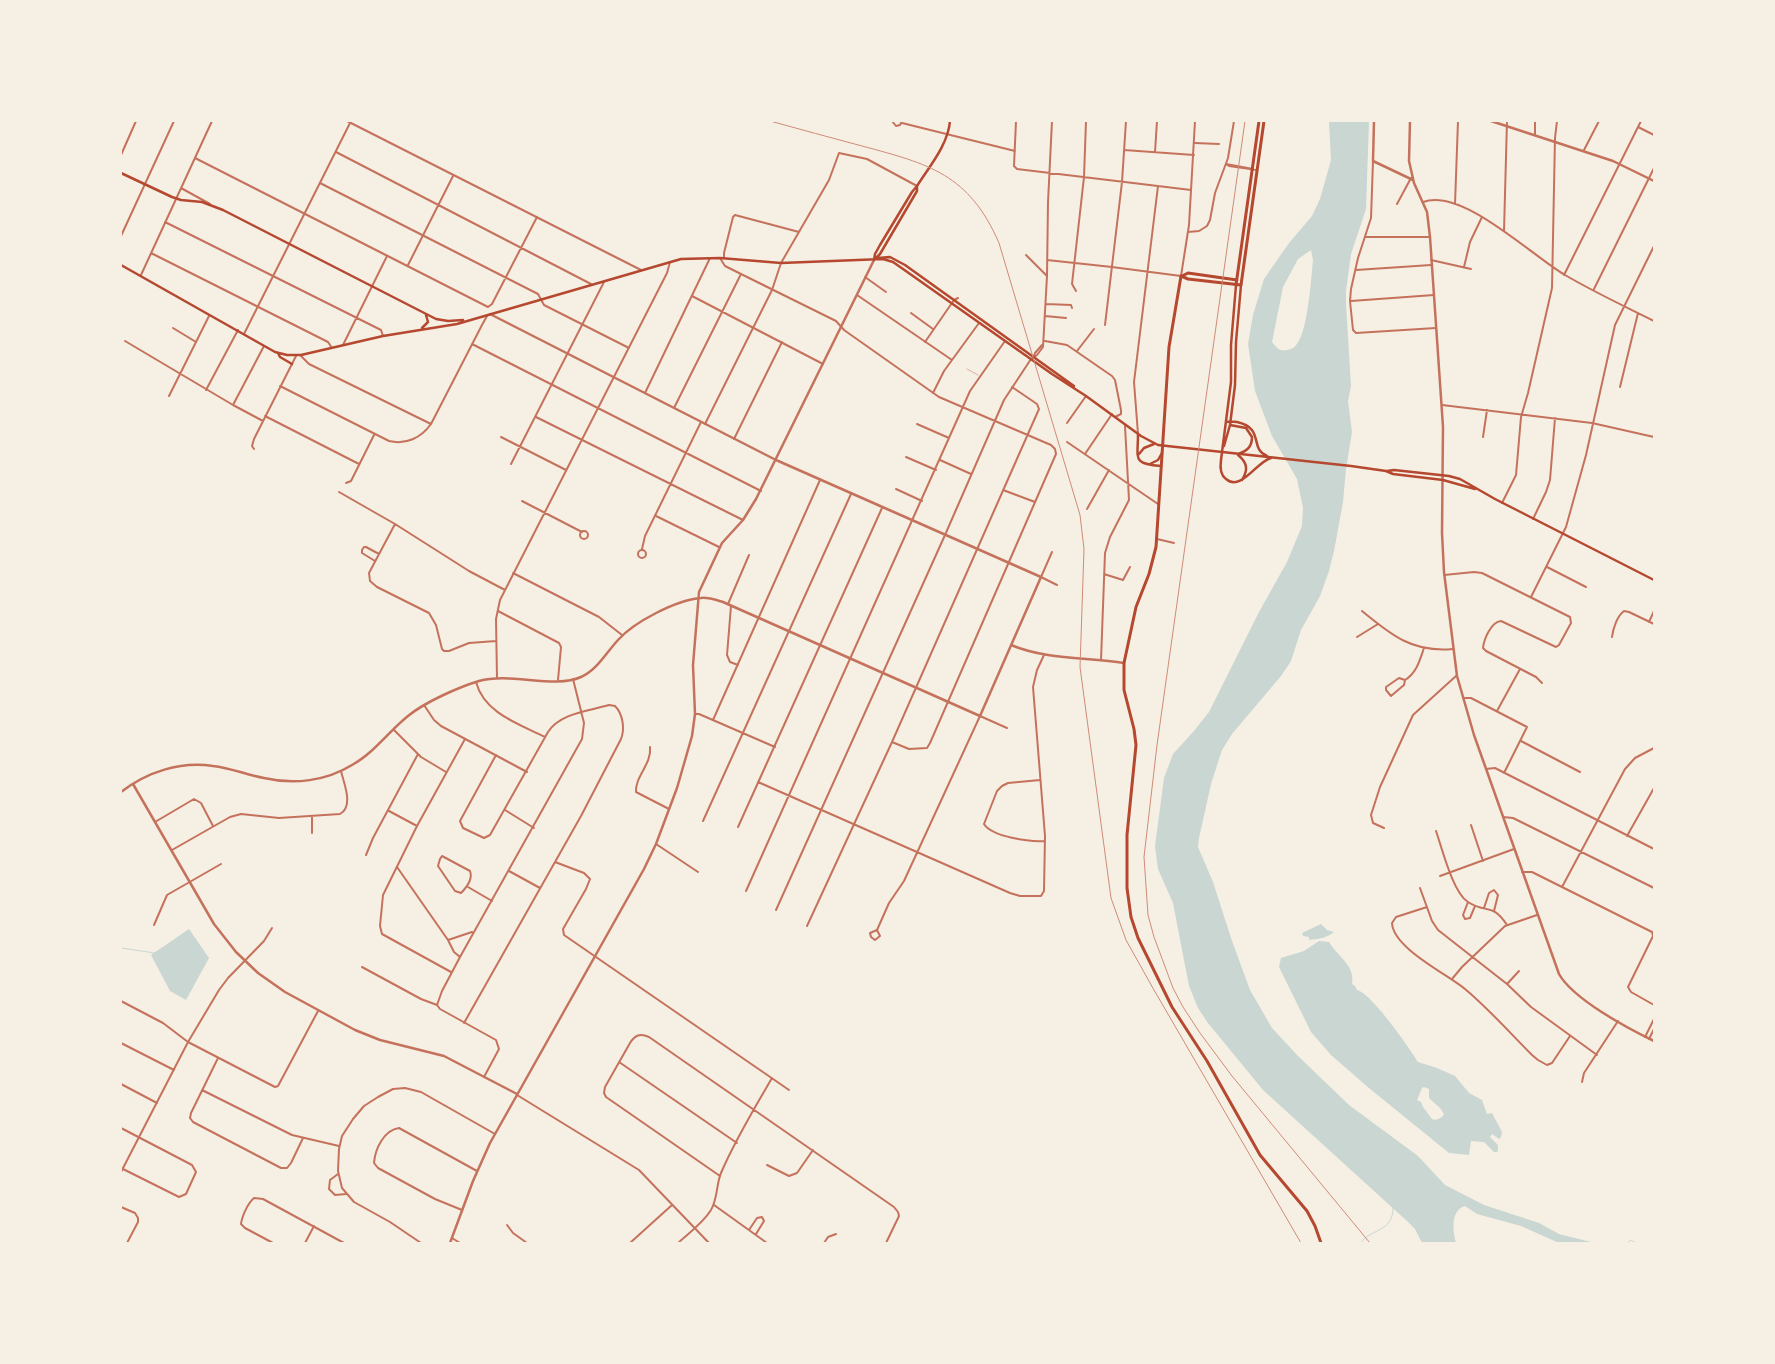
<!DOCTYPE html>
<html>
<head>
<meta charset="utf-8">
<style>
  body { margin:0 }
  #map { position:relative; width:1775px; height:1364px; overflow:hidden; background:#f6efe4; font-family:Poppins,sans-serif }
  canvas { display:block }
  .frame { position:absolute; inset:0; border:122px solid #f6efe4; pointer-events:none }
</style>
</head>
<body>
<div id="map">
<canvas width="1775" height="1364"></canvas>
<div class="frame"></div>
</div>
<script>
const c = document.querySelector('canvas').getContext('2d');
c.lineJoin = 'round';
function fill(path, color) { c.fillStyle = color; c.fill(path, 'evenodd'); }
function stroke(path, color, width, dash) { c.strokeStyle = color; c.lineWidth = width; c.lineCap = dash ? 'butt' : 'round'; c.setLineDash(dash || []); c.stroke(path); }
fill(new Path2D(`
  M1329 121H1369L1366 209 1351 254 1346 291V304L1351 386 1348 401 1352 432 1346 469 1343 502 1334 551 1329 571 1320 596 1301 630 1291 661 1281 676 1232 734 1222 750 1211 784 1199 838 1198 847 1213 882 1232 941 1250 990 1272 1028 1297 1055 1349 1105 1418 1156 1445 1185 1484 1205 1539 1223 1559 1234 1595 1243H1559L1521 1226 1477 1214 1465 1206C1450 1210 1453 1232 1456 1243H1422L1415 1229 1407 1221 1263 1090 1208 1023 1198 1008 1189 986 1173 903 1158 869 1155 846 1164 778 1173 754 1194 731 1209 712 1259 612 1287 562 1302 526 1303 508 1297 479 1272 436 1255 391 1248 344 1253 315 1264 279 1289 243 1312 216 1320 199 1331 160ZM1311 250 1313 260C1311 280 1308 329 1297 344 1294 348 1292 349 1287 350 1279 352 1276 347 1272 342L1283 287 1298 259Z
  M1321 924 1327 930 1334 932C1326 938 1319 939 1309 940V937L1303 936 1302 933Z
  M189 929 209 958 186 1000 170 991 151 955Z
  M1319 941 1329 942C1337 956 1356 966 1352 984L1355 986 1357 990C1371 993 1409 1047 1418 1062L1437 1068 1455 1076 1469 1093 1482 1100 1487 1114 1492 1113 1502 1132 1501 1137 1499 1139 1492 1134 1490 1137 1498 1145V1150L1497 1152H1494L1484 1142 1471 1141 1469 1155 1449 1153 1369 1088 1331 1055 1311 1032 1279 967 1281 958 1304 951ZM1424 1087 1429 1089V1098L1440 1108 1444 1114C1442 1118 1436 1121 1432 1119L1423 1107 1421 1102 1417 1100 1422 1088Z`), '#c9d6d2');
stroke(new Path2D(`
  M121 948 155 953
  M1361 1243C1368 1229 1394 1233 1393 1207
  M1627 1243 1631 1240 1636 1243`), '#c9d6d2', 1);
stroke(new Path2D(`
  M967 369 978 375`), '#c5725c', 0.5);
stroke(new Path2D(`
  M347 121 641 270
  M892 121 896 126 900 125 902 121
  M1016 121 1014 166 1017 169 1191 190
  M902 123 1015 151
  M1638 127 1654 135
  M1535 135V121
  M1195 143 1219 144
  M1124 150 1194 155
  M1584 150 1599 121
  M336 152 591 284
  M1155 152 1157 121
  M121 155 136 121
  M195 158 488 307 492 304 537 217
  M1373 161 1371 218 1358 258 1351 289 1350 301 1353 330 1356 333 1436 328
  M1226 164 1229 166 1257 170
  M1226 164 1253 169
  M320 183 538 294 544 305 629 348
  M181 188 210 204
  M1423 202C1462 187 1532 256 1565 275 1594 292 1624 306 1654 321
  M1397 204 1411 178
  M1455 204 1458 121
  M165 222 381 330 383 336
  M1504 231 1507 121
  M1188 232 1199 231 1207 226 1210 220 1215 193 1228 158 1234 121
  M121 236 174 121
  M1365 237H1430
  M151 253 328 342 332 348
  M1026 255 1047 276
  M720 258 725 266 741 274 836 321 844 330 939 397 1051 445 1055 449 1056 454 930 743 927 748 909 749 892 742
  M724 258V253L733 217 735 215 799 232
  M1047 260 1112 267 1181 276 1189 225 1195 121
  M1431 260 1471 269
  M408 265 453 176
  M1464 267 1470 242 1482 217
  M1356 270 1431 265
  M141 275 212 121
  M1564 275 1641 121
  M865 277 886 292
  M1594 289 1654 168
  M1076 291 1072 284 1084 177 1086 121
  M857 295 952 360
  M692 296 823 364
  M1351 301 1434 295
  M1046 304 1071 305 1072 308
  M911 313 933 329
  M1045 316 1066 318
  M1105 325 1122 182 1126 121
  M173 328 196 342
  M244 334 350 123
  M125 341 233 405 263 421
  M1045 341 1067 345 1112 376 1115 380 1121 410V414L1115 417
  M925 342 954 300 958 298
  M472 344 761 491
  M343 345 387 256
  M1077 351 1094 329
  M301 356 309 364 431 424
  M1034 356 1035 353 1042 345
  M280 386 389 441C406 445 421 438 431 424L482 325 487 316
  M1620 387 1638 313
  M206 390 238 330
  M645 393 710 258
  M933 393 944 371 979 323
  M169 396 209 316
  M233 405 264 346
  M1442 405 1592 423 1654 437
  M674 408 741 274
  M265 416 359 464
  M536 417 743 520
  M1067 423 1086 396
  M705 424 772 290 781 263 829 180 839 153 867 159 917 186
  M917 424 949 438
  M1138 434 1134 382 1158 186
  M501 437 566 470
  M1483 437 1487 410
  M734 439 782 342
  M1067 442 1158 504
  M254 449 252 446 254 439 296 356
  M1085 454 1112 414
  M906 457 936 470
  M940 460 971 474
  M511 464 604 282
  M346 483 351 481 374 435
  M896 489 922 501
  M1003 490 1035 502
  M339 492 395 524 469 571 505 590
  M522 501 582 532
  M1502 503 1516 475 1521 417 1528 393 1552 288 1555 138 1557 121
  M1087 509 1109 470
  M656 516 719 547
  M1533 519 1546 492 1550 480 1555 418
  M395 524 369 573 370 581 377 587 429 613 436 625 442 649 444 651H449L469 643 496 641
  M580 535a4 4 0 1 1 8 0a4 4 0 1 1-8 0Z
  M1157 539 1174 543
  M642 549 645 536 701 422
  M638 554a4 4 0 1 1 8 0a4 4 0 1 1-8 0Z
  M1052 552 1041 577 1057 585
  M375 561 362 553V550L364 547H366L379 554
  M1547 567 1586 587
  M513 573 599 617 622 635
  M1104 574 1123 580 1130 567
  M1444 575 1474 572 1482 573 1570 617 1571 623 1559 645 1556 647 1501 621C1491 622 1484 639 1483 648L1486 651 1536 677 1542 683
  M1531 597 1566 527 1586 455 1615 325 1654 246
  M728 604 749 555
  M731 606 727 655 730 662 738 665
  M498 611 559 643 561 647 558 680
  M1362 611C1391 635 1413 653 1453 649
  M1649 622 1654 611
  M1357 637 1378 624
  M1612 637C1613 629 1617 616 1624 611L1629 612 1654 624
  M1101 660 1105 553 1110 537 1129 500 1125 426
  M497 678 496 619 500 600 667 273 670 262
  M1405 680 1399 678 1386 687V690L1391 696 1404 685 1405 680C1417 673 1420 659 1424 648
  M476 682C484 713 519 724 545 737
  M1463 698H1471L1527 727 1504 773
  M424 705 434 720 441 726 527 772
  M1497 711 1520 669
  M695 714H699L775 747
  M713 720 820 480
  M394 730 421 757 446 772
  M1521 741 1580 772
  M650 747C652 764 635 776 636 792L669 809
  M1486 769 1495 768 1654 849
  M1040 780 1008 783 1002 786 997 791 984 824C992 837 1030 842 1045 841
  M758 782 1010 893 1020 896H1041L1044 891 1045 836 1033 687 1037 670 1044 655
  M505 810 534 828
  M389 811 417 826
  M1503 817 1513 818 1654 888
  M703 821 851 494
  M155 822 194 799 201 803 213 826
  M1471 825 1483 861
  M738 827 882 508
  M1384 828 1373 823 1371 815 1380 787 1413 715 1456 676
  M1436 831C1442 848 1453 893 1468 902 1486 914 1492 902 1507 925
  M312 833V817
  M1627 836 1654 788
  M656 844 698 872
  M172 850 230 817 241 814 279 818 340 814C354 806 344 784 341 771
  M366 855 373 838 418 754
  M442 856 470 871C473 879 467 887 461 893L455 891 438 866 440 859Z
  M555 862 584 873 590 879 586 889 563 929 564 935 789 1090
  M397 867 448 940 454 952 460 957
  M509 871 540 888
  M1522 872H1532L1652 932 1653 936 1628 987 1631 992 1654 1005
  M1440 876 1514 849
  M468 887 492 901
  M1562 887 1625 769 1635 758 1654 748
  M1420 888 1432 921 1438 930 1507 984 1531 1007 1597 1055
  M746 891 970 391 1005 341
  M1468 902 1463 915 1465 919 1470 918 1475 906
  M1427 907 1396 917 1392 923C1393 948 1447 974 1465 989 1489 1009 1510 1033 1532 1055L1538 1060 1547 1065 1552 1063 1570 1036
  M1484 908 1489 893 1494 890 1498 895 1494 911
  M776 910 945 535 1004 400 1031 359 1037 355 1043 347 1047 276 1048 202 1052 121
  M154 925 167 895 221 864
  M807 926 892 742 1039 409 1037 404 1012 387
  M877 930 880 936 875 940 871 937 870 933 877 930 889 903 904 881 980 716 1007 728
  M448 940 472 932
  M362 967 421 999 437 1005 440 1009 496 1040 499 1049 484 1077
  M451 972 382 934 380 926 383 895 417 826 465 739
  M1452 979 1462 967 1505 926 1537 915
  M1507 984 1519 971
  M121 1001 163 1023 188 1042 275 1087 278 1086 318 1011
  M437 1005 442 991 460 957 582 739 584 723 573 679
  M464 1023 581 816 621 739C625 729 623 714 615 706L609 705C589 711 560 713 548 732L490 835 484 838 463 828 460 821 496 755
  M1645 1037 1654 1019
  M1649 1039 1654 1029
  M121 1043 174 1070
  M218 1058 191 1113 190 1118 193 1122 281 1168H287L291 1163 303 1138
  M619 1062 737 1143
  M1582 1082 1584 1073 1618 1021
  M121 1084 157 1103
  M202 1090 292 1135 339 1146
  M517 1095 639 1170 709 1243
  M121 1128 192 1165 196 1172 186 1194 179 1197 121 1168
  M767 1165 789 1176 797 1173 813 1150
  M121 1172 188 1042 219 990 228 978 264 941 272 928
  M338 1174 330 1180 329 1189 335 1195 346 1194
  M720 1176 606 1097 604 1093 605 1087 630 1043C635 1035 640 1033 649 1037L894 1207 898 1212 899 1216 886 1243
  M714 1205 767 1243
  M121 1207 135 1213 138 1218V1222L127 1243
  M462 1210 435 1199 378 1168 374 1163C375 1149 384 1130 399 1128L477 1171
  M507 1225 513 1233 527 1243
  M749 1230 757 1218 762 1217 764 1221 756 1234
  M452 1238 460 1243
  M273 1243 245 1228 241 1224C242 1216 248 1203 254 1198L263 1199 344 1243
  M305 1243 314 1226
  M421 1243 390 1222 354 1202 342 1188 338 1171 339 1149 342 1136 353 1119 364 1106 378 1097 393 1089 405 1088 421 1092 495 1134
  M630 1243 672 1205
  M678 1243C689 1233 703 1223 711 1210 718 1198 716 1185 721 1173 735 1140 754 1109 772 1078
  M824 1243 828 1237 836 1234`), '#c5725c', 2);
stroke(new Path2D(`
  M1374 121 1373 161 1413 180
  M1410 121 1409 161 1414 183 1427 212 1430 237 1443 427 1442 533 1444 572 1457 676 1474 735 1559 974C1573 999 1627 1028 1654 1041
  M1491 121 1613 161 1654 181
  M1011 645C1047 660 1087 657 1124 663
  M133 784 214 924 236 952 258 973 285 992 355 1030 380 1040 444 1056 517 1094
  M121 792C147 772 180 761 213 766 231 768 247 775 264 778 294 785 326 781 352 765 374 753 389 731 408 716 425 702 459 687 479 681 511 672 554 689 581 677 597 670 606 653 618 640 634 622 676 600 701 598 708 597 716 600 723 602L980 716 1041 577 776 460 490 314
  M450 1243 473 1181 490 1143 644 869 656 844 677 788 692 736 695 714 693 665 699 592 722 543 743 520 756 499 874 260`), '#c5725c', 2.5);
stroke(new Path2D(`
  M121 173 172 197 181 200 202 202 223 210 436 319 448 321 463 320
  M876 258 880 254 917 191V186
  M878 258 890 257 905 265 1074 386
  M874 260 875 254 880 245 912 192 917 186C929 167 948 145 950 121
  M121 265 275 352 287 355H301L383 336 457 324 681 259 720 258 781 263 883 259 893 262 903 269 1052 374 1086 396
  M1236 285 1231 345V382L1221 460C1220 467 1220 475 1226 479 1241 492 1256 462 1271 458
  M422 328 428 322 426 315
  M278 353 280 357 292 364
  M1086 396 1141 436 1158 445 1351 466 1386 471 1393 474 1443 480 1475 489
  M1226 422C1230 421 1232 421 1237 422 1265 428 1249 449 1267 456
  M1230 425 1246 428 1252 437C1252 447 1247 451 1238 454
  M1138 434C1138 459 1132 464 1161 466
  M1224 446 1230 425 1235 385 1236 342 1241 285
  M1139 454 1144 448 1154 444
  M1238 455C1248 463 1248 470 1242 480
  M1150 464 1158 460 1162 453
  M1387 471 1394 470 1449 476 1460 479 1495 499 1654 580`), '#b5482f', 2.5);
stroke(new Path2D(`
  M1181 276 1169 347 1156 547 1149 574 1136 607 1124 663V690L1134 729 1136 745 1127 835V888L1131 917 1138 938 1172 1007 1207 1061 1260 1155 1307 1211 1315 1226 1321 1243
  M1181 276 1188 279 1241 285 1264 121
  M1182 276 1188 273 1237 280
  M1236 285 1259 121`), '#b5482f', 3);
stroke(new Path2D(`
  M770 121C800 129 831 138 862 146 929 164 969 174 999 243L1080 515 1084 549 1080 667 1111 898 1126 940 1154 990 1301 1243
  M1245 121 1157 745 1144 857 1148 915 1154 937 1173 988 1183 1007 1200 1033 1232 1076 1370 1243`), '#cf8b77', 1);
</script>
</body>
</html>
